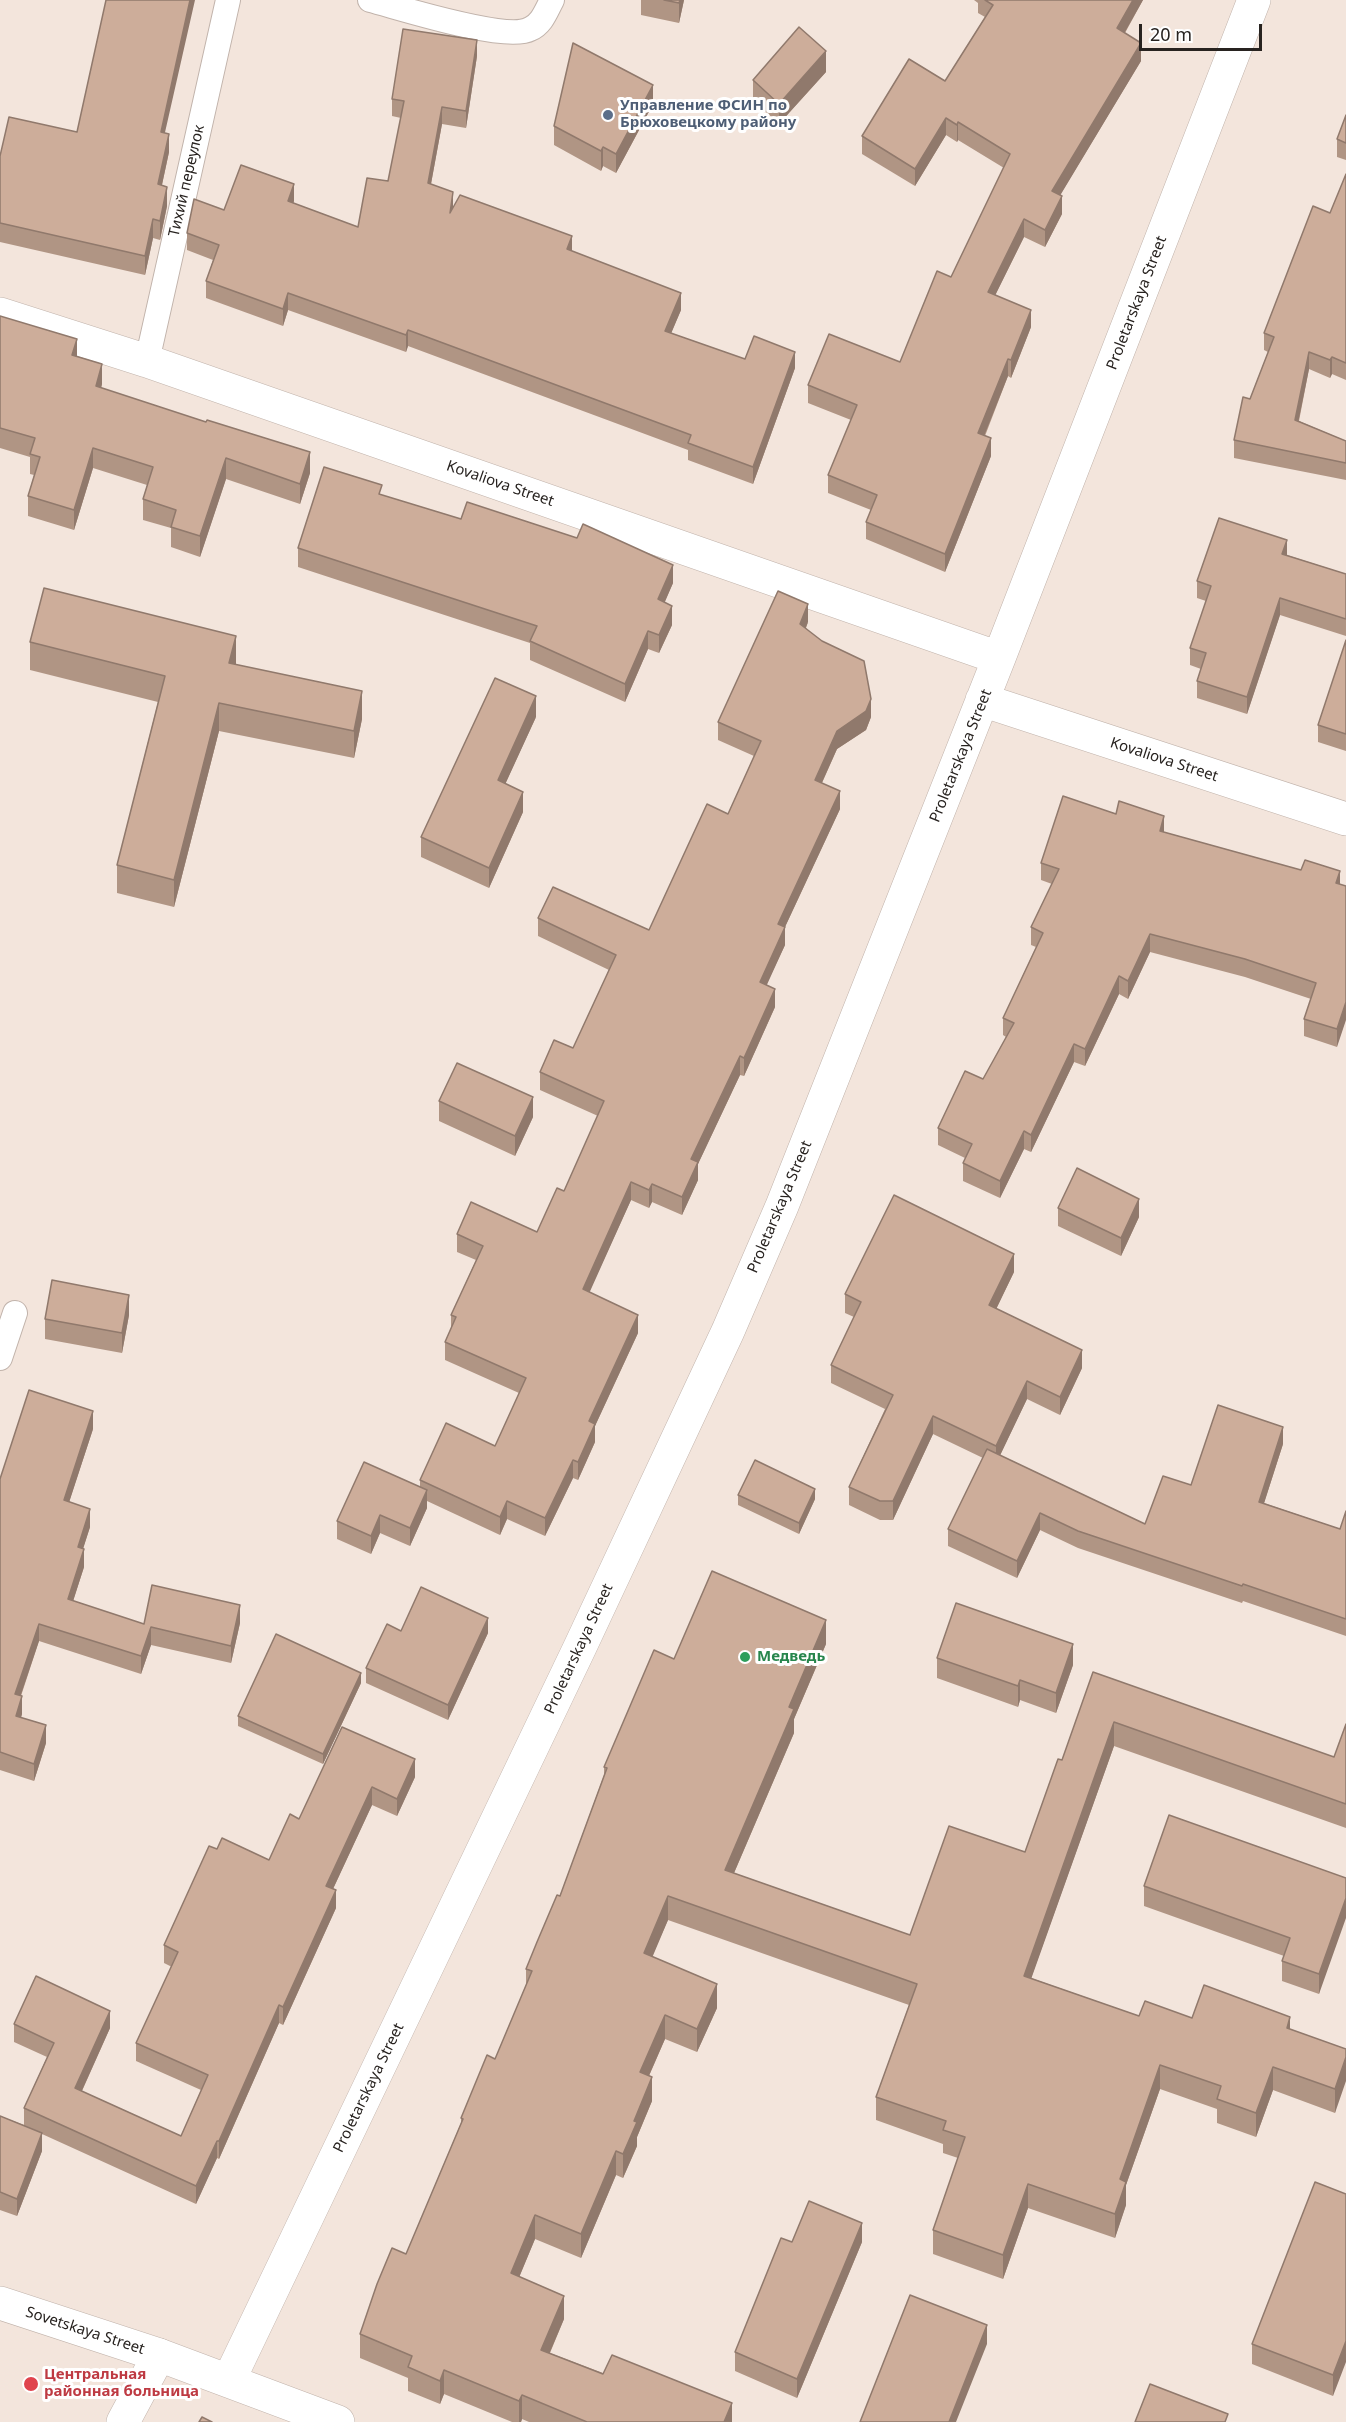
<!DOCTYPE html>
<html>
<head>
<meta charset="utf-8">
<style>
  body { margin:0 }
  #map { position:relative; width:1346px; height:2422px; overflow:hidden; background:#f3e5dc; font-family:"Noto Sans",sans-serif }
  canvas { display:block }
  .scale { position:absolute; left:1139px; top:24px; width:123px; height:27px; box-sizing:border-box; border:3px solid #282320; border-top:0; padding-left:8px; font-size:18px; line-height:21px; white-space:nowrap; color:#282320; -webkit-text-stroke:4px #fff; paint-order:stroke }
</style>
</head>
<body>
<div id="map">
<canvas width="1346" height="2422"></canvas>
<div class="scale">20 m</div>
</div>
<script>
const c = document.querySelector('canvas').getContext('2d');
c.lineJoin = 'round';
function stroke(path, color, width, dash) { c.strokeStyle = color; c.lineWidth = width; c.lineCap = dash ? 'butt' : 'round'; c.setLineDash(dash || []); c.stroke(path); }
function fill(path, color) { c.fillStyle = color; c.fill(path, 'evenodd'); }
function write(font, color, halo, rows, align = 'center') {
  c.font = font + ' "Noto Sans",sans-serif'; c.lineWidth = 6; c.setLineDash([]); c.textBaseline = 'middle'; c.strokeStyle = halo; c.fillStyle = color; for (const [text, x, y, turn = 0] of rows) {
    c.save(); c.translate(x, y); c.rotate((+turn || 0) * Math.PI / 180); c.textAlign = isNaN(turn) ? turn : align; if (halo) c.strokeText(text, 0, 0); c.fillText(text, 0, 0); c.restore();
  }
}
const service = new Path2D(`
  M370 0C401 8 506 42 530 29 542 24 546 11 552 0
  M147 361 228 0
  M0 1358 15 1313`);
const minor = new Path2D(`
  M0 314 147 361 999 658
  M982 700 1346 819
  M229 2380 580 1647 728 1331 782 1206 999 658 1254 0
  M123 2422 159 2355`);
const tertiary = new Path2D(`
  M0 2303 159 2355 338 2422`);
stroke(service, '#c1b3ab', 26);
stroke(minor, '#c1b3ab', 34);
stroke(tertiary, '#c1b3ab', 34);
stroke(service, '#fff', 24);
stroke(minor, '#fff', 33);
stroke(tertiary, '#fff', 33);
fill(new Path2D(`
  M641 0H684L679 23 641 15Z
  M974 0H1143L1125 33 1141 61 1060 195 1062 214 1045 247 1024 237 995 295 1031 327 1011 378 1008 376 985 436 991 456 945 572 866 539V522L871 510 828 493V475L851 420 808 403V385L900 362 951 277 1004 168 958 140 957 142 946 135 915 186 862 154V136L945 81 985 17 978 13V3Z
  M477 56 466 128 442 124 431 184 453 207 572 251 681 310 671 333 745 359 795 368 753 484 688 460V450L408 346 406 352 288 310 283 326 206 298V281L213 260 187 250V233L224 210 294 201 293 203 358 227 388 181 401 118 392 116V99Z
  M826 72 779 124 753 100V80Z
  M653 104 616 173 603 166 601 171 554 145V126Z
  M1346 115V160L1337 157V139Z
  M77 132 165 133 169 152 162 185 167 206 160 240 153 238 145 275 0 242V156Z
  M1346 174V380L1332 374 1330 378 1309 369 1299 421 1346 441V480L1234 458V440L1268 352 1264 350V333L1330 213Z
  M0 316 77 357 102 384 101 388 310 473 300 504 226 479 200 557 171 547V528L143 520V499L147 485 93 468 74 530 28 516V496L34 475 30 474V457L0 448Z
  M382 495 673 583 664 603 672 625 659 653 648 649 625 702 530 660V643L298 567V548Z
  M1287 555 1346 574V636L1280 615 1247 714 1197 698V681L1201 669 1190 665V648L1206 601 1197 598V581Z
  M808 622 806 628 871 717 866 730 837 749 822 783 840 809 785 927V945L766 985 775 1007 744 1076 740 1075 698 1164V1180L682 1215 652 1202 649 1208 631 1200 589 1292 638 1333 595 1426V1442L578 1480 573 1478 545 1536 507 1519 500 1535 427 1501V1508L410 1546 380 1533 371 1554 337 1539V1521L420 1487V1480L495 1446 519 1393 445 1360V1342L451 1329V1315L476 1260 457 1252V1234L537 1232 564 1191 598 1116 540 1090V1072L573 1048 609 970 538 936V918L649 930 728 814 754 756 718 740V722Z
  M1346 640V751L1318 742V725Z
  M30 642 236 664 362 719 354 758 219 731 174 907 117 893V865L158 702 30 670Z
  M536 717 505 784 523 812 489 888 421 857V837Z
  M1164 832 1301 870 1340 871 1337 1047 1304 1036V1019L1311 999 1245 977 1150 952 1128 999 1119 994 1085 1066 1074 1062 1031 1152 1024 1149 1000 1198 963 1181V1163L965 1158 938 1145V1128L983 1079 1006 1037 1003 1035V1018L1036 947 1031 945V927L1052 884 1041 880V863Z
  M439 1101 533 1117 515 1156 439 1121Z
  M1058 1208 1139 1217 1121 1256 1058 1226Z
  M1014 1272 996 1309 1082 1368 1060 1415 1027 1399 1000 1455 1145 1524 1191 1485 1283 1444 1264 1503 1340 1529 1346 1511V1636L1243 1601 1242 1603 1078 1548 1040 1530 1017 1578 948 1546V1529L983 1458 933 1434 893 1520H880L849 1505V1487L885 1409 831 1383V1365L854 1317 845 1313V1294Z
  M129 1315 122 1353 45 1339V1319Z
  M93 1429 69 1502 90 1527 83 1548 84 1567 73 1601 144 1624 240 1623 231 1663 151 1645 141 1674 39 1641 21 1696 22 1714 21 1717 46 1743 34 1781 0 1770V1479Z
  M738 1495 815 1499 799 1534 738 1505Z
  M401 1631 488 1633 448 1720 366 1683V1668Z
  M826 1644 794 1719V1733L734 1873 910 1935 1025 1852 1062 1760 1093 1672 1334 1757 1346 1724V1828L1114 1746 1031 1978 1139 2016 1192 2018 1290 2029 1346 2049 1335 2113 1273 2090 1256 2137 1217 2123V2109L1160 2089 1126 2185V2205L1115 2238 1028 2208 1003 2279 933 2254V2230L958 2158 943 2153V2144L876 2120V2097L909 2005 668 1920 652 1956 717 2008 697 2052 665 2039 649 2076 652 2101 637 2137V2146L623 2178 616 2175 581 2258 535 2239 519 2277 564 2319 550 2353 732 2422H529L522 2419 521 2422H512L444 2394 440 2404 408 2391V2378L360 2358V2334L406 2254 461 2123V2118L495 2059 526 1985V1969L560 1896 604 1775V1767L674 1659Z
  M937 1658 1073 1665 1056 1713 1020 1700 1018 1707 937 1678Z
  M361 1683 323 1764 238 1726V1716Z
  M342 1727 415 1777 397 1816 372 1805 333 1889 336 1908 283 2025 279 2023 219 2159 217 2158 196 2204 42 2134V2151L17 2216 0 2210V2116L24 2125V2108L47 2057 14 2042V2024L110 2028 82 2091 181 2136 201 2090 136 2061V2043L172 1967 164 1963V1945L217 1849 269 1860 299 1819Z
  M1346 1878 1319 1994 1282 1981V1961L1284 1956 1144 1906V1886Z
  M1346 2194 1333 2396 1252 2364V2344Z
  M792 2242H862L797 2398 735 2371V2352Z`), '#b09584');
fill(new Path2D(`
  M190 0H195L161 150V132Z
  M680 0H684L679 23V3Z
  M1133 0H1143L1117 46V28Z
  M477 40V56L466 128V111Z
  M1141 43V61L1052 209V191Z
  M826 51V72L779 124V104Z
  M653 85V104L616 173V154Z
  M442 107V124L428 200V183Z
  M946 118V135L915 186V169Z
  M958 122V140L957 142V125Z
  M169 134V152L158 203V184Z
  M603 147V166L601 171V151Z
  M294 184V201L288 218V201Z
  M167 187V206L160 240V221Z
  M453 192V209L450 213Z
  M1062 196V214L1045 247V230Z
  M153 219V238L145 275V256Z
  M1024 219V237L988 310V292Z
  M572 236V252L567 249Z
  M288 293V310L283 326V309Z
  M681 293V310L665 348V331Z
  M1031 310V327L1011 378V360Z
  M408 330V346L406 352V335Z
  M77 339V360L72 355Z
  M795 352V368L753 484V467Z
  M1309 352V369L1295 438V420Z
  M1332 357V374L1330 378V360Z
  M1008 359V376L978 451V433Z
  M102 364V384L96 407V386Z
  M991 438V456L945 572V554Z
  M93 448V468L74 530V510Z
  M310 452V473L300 504V484Z
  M226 458V479L200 557V536Z
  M1287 540V557L1282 554Z
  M673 565V583L658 618V599Z
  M1280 598V615L1247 714V697Z
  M808 604V622L800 642V624Z
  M672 606V625L659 653V635Z
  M648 631V649L625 702V684Z
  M236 636V664L229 690V663Z
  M362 691V719L354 758V731Z
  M536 696V717L498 800V780Z
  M871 699V717L866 730 837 749 815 798V780L837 731Z
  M219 703V731L174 907V880Z
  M840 791V809L778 942V924Z
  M523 792V812L489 888V868Z
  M1164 816V834L1160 831Z
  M1340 871V889L1336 883Z
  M785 927V945L760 1000V982Z
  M1150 934V952L1128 999V981Z
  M1119 976V994L1085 1066V1049Z
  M775 989V1007L744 1076V1058Z
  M1346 1002V1020L1337 1047V1029Z
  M1074 1044V1062L1031 1152V1135Z
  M740 1056V1075L698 1164V1180L682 1215V1197L691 1159Z
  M533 1097V1117L515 1156V1136Z
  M1024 1131V1149L1000 1198V1181Z
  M631 1182V1200L583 1307V1289Z
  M652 1184V1202L649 1208V1190Z
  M1139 1199V1217L1121 1256V1238Z
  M1014 1254V1272L989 1324V1305Z
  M129 1295V1315L122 1353V1333Z
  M638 1315V1333L595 1426V1442L578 1480V1462L589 1421Z
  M1082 1350V1368L1060 1415V1397Z
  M1027 1381V1399L996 1464V1446Z
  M93 1411V1429L64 1518V1500Z
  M933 1416V1434L893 1520V1501Z
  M1283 1427V1444L1259 1519V1502Z
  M573 1460V1478L545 1536V1518Z
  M815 1489V1499L799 1534V1523Z
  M427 1490V1508L410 1546V1528Z
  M507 1501V1519L500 1535V1517Z
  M90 1509V1527L78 1565V1547Z
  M1040 1513V1530L1017 1578V1561Z
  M380 1515V1533L371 1554V1536Z
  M84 1549V1567L68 1617V1599Z
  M240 1605V1623L231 1663V1646Z
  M488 1618V1633L448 1720V1705Z
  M826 1620V1644L794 1719V1733L725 1894V1870L789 1707Z
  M39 1624V1641L15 1712V1694Z
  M151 1627V1645L141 1674V1656Z
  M1073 1644V1665L1056 1713V1693Z
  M361 1673V1683L323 1764V1754Z
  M1020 1680V1700L1018 1707V1686Z
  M22 1696V1714L16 1734V1716Z
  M1114 1722V1746L1024 1999V1976Z
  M46 1725V1743L34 1781V1764Z
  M415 1759V1777L397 1816V1799Z
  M372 1787V1805L326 1904V1886Z
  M336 1890V1908L283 2025V2007Z
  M668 1896V1920L644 1977V1953Z
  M1346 1898V1918L1319 1994V1974Z
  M717 1984V2008L697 2052V2029Z
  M279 2005V2023L219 2159V2141Z
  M110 2011V2028L75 2106V2088Z
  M665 2015V2039L640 2096V2072Z
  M1290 2017V2041L1287 2028Z
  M1346 2057V2081L1335 2113V2089Z
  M1160 2065V2089L1126 2185V2205L1115 2238V2214L1120 2179Z
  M1273 2067V2090L1256 2137V2113Z
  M652 2077V2101L637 2137V2146L623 2178V2154L634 2121Z
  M42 2133V2151L17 2216V2199Z
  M217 2141V2158L196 2204V2186Z
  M616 2151V2175L581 2258V2234Z
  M1028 2184V2208L1003 2279V2255Z
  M535 2215V2239L511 2297V2273Z
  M862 2223V2242L797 2398V2379Z
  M564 2296V2319L541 2373V2350Z
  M987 2325V2344L956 2422H949Z
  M1346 2341V2362L1333 2396V2375Z
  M444 2370V2394L440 2404V2381Z
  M522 2395V2419L521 2422H519V2401Z
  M732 2403V2422H724Z`), '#90796c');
const building = new Path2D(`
  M106 0H190L161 132 169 134 158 184 167 187 160 221 153 219 145 256 0 223V156L9 117 77 132Z
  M664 0H680L679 3Z
  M985 0H1133L1117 28 1141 43 1052 191 1062 196 1045 230 1024 219 988 292 1031 310 1011 360 1008 359 978 433 991 438 945 554 866 522 877 495 828 475 857 405 808 385 829 334 900 362 937 271 951 277 1010 154 958 122 957 125 946 118 915 169 862 136 909 59 945 81 993 5Z
  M799 27 826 51 779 104 753 80Z
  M403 29 477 40 466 111 442 107 428 183 453 192 450 213 460 195 572 236 567 249 681 293 665 331 745 359 754 336 795 352 753 467 688 443 691 435 408 330 406 335 288 293 283 309 206 281 219 245 187 233 194 199 224 210 241 165 294 184 288 201 358 227 367 178 388 181 404 101 392 99Z
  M573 43 653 85 616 154 603 147 601 151 554 126Z
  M1346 115V143L1337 139Z
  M1346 174V363L1332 357 1330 360 1309 352 1295 420 1346 441V463L1234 440 1243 397 1250 399 1274 337 1264 333 1313 206 1330 213Z
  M0 316 77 339 72 355 102 364 96 386 206 422 207 420 310 452 300 484 226 458 200 536 171 527 176 510 143 499 153 467 93 448 74 510 28 496 40 457 30 454 35 438 0 428Z
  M324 467 382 485 379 494 461 519 467 502 577 538 583 524 673 565 658 599 672 606 659 635 648 631 625 684 530 641 537 626 298 548Z
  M1219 518 1287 540 1282 554 1346 574V619L1280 598 1247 697 1197 681 1206 653 1190 648 1211 586 1197 581Z
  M44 588 236 636 229 663 362 691 354 731 219 703 174 880 117 865 165 676 30 642Z
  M778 591 808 604 800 624 822 641 864 661 871 699 866 711 837 731 815 780 840 791 778 924 785 927 760 982 775 989 744 1058 740 1056 691 1159 698 1162 682 1197 652 1184 649 1190 631 1182 583 1289 638 1315 589 1421 595 1424 578 1462 573 1460 545 1518 507 1501 500 1517 420 1480 446 1423 495 1446 526 1378 445 1342 456 1317 451 1315 483 1246 457 1234 471 1202 537 1232 557 1188 564 1191 604 1101 540 1072 554 1040 573 1048 616 955 538 918 553 887 649 930 707 804 728 814 761 741 718 722Z
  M1346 640V734L1318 725Z
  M495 678 536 696 498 780 523 792 489 868 421 837Z
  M1063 796 1116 814 1119 801 1164 816 1160 831 1301 870 1305 860 1340 871 1336 883 1346 886V1002L1337 1029 1304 1019 1316 983 1245 959 1150 934 1128 981 1119 976 1085 1049 1074 1044 1031 1135 1024 1131 1000 1181 963 1163 972 1144 938 1128 965 1071 983 1079 1014 1023 1003 1018 1043 933 1031 927 1059 869 1041 863Z
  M457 1063 533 1097 515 1136 439 1101Z
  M1077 1168 1139 1199 1121 1238 1058 1208Z
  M894 1195 1014 1254 989 1305 1082 1350 1060 1397 1027 1381 996 1446 933 1416 893 1501H880L849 1487 893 1395 831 1365 861 1302 845 1294Z
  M52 1280 129 1295 122 1333 45 1319Z
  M29 1390 93 1411 64 1500 90 1509 78 1547 84 1549 68 1599 144 1624 152 1585 240 1605 231 1646 151 1627 141 1656 39 1624 15 1694 22 1696 16 1716 46 1725 34 1764 0 1752V1479Z
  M1218 1405 1283 1427 1259 1502 1340 1529 1346 1511V1619L1243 1584 1242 1586 1078 1531 1040 1513 1017 1561 948 1529 987 1449 1145 1524 1163 1476 1191 1485Z
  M755 1460 815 1489 799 1523 738 1495Z
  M364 1462 427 1490 410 1528 380 1515 371 1536 337 1521Z
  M712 1571 826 1620 789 1707 794 1709 725 1870 910 1935 949 1826 1025 1852 1058 1759 1062 1760 1093 1672 1334 1757 1346 1724V1804L1114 1722 1024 1976 1139 2016 1145 2001 1192 2018 1204 1985 1290 2017 1287 2028 1346 2049V2057L1335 2089 1273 2067 1256 2113 1217 2099 1221 2086 1160 2065 1120 2179 1126 2182 1115 2214 1028 2184 1003 2255 933 2230 965 2137 943 2130 946 2121 876 2097 917 1984 668 1896 644 1953 717 1984 697 2029 665 2015 640 2072 652 2077 634 2121 637 2122 623 2154 616 2151 581 2234 535 2215 511 2273 564 2296 541 2350 603 2374 612 2355 732 2403 724 2422H587L522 2395 519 2401 444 2370 440 2381 408 2367 412 2356 360 2334 377 2284 392 2248 406 2254 463 2119 461 2118 487 2055 495 2059 532 1971 526 1969 537 1942 557 1895 560 1896 607 1768 604 1767 654 1650 674 1659Z
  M421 1587 488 1618 448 1705 366 1668 387 1624 401 1631Z
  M956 1603 1073 1644 1056 1693 1020 1680 1018 1686 937 1658Z
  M276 1634 361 1673 323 1754 238 1716Z
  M342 1727 415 1759 397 1799 372 1787 326 1886 336 1890 283 2007 279 2005 219 2141H217L196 2186 24 2108 54 2043 14 2024 36 1976 110 2011 75 2088 181 2136 208 2075 136 2043 178 1952 164 1945 209 1846 217 1849 222 1838 269 1860 290 1814 299 1819Z
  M1169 1815 1346 1878V1898L1319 1974 1282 1961 1290 1938 1144 1886Z
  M0 2116 42 2133 17 2199 0 2192Z
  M1315 2182 1346 2194V2341L1333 2375 1252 2344Z
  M809 2201 862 2223 797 2379 735 2352 781 2238 792 2242Z
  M910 2295 987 2325 949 2422H860Z
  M1150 2384 1228 2414 1225 2422H1135Z
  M202 2417 212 2422H199Z`);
fill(building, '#cdad9a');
stroke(building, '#90796c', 1.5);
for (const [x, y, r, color] of [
  [608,115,6,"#5c6f8a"],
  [745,1657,6,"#2e9e5b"],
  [31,2384,8,"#e0444e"]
]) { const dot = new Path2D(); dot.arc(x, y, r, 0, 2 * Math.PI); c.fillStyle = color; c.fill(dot); stroke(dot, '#fff', 2); }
write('bold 15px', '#4e5e75', '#fff', [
  ["Управление ФСИН по",620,106],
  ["Брюховецкому району",620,123]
], 'left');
write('15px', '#282320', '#fff', [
  ["Тихий переулок",187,181,-77],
  ["Proletarskaya Street",1137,303,-69],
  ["Kovaliova Street",500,484,19],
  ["Proletarskaya Street",961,756,-68],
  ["Kovaliova Street",1164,760,18],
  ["Proletarskaya Street",780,1207,-67],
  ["Proletarskaya Street",579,1649,-65],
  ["Proletarskaya Street",369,2088,-64],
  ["Sovetskaya Street",85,2331,18]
]);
write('bold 15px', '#27864d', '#fff', [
  ["Медведь",757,1657]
], 'left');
write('bold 15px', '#be3a42', '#fff', [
  ["Центральная",44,2375],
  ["районная больница",44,2392]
], 'left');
</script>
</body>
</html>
